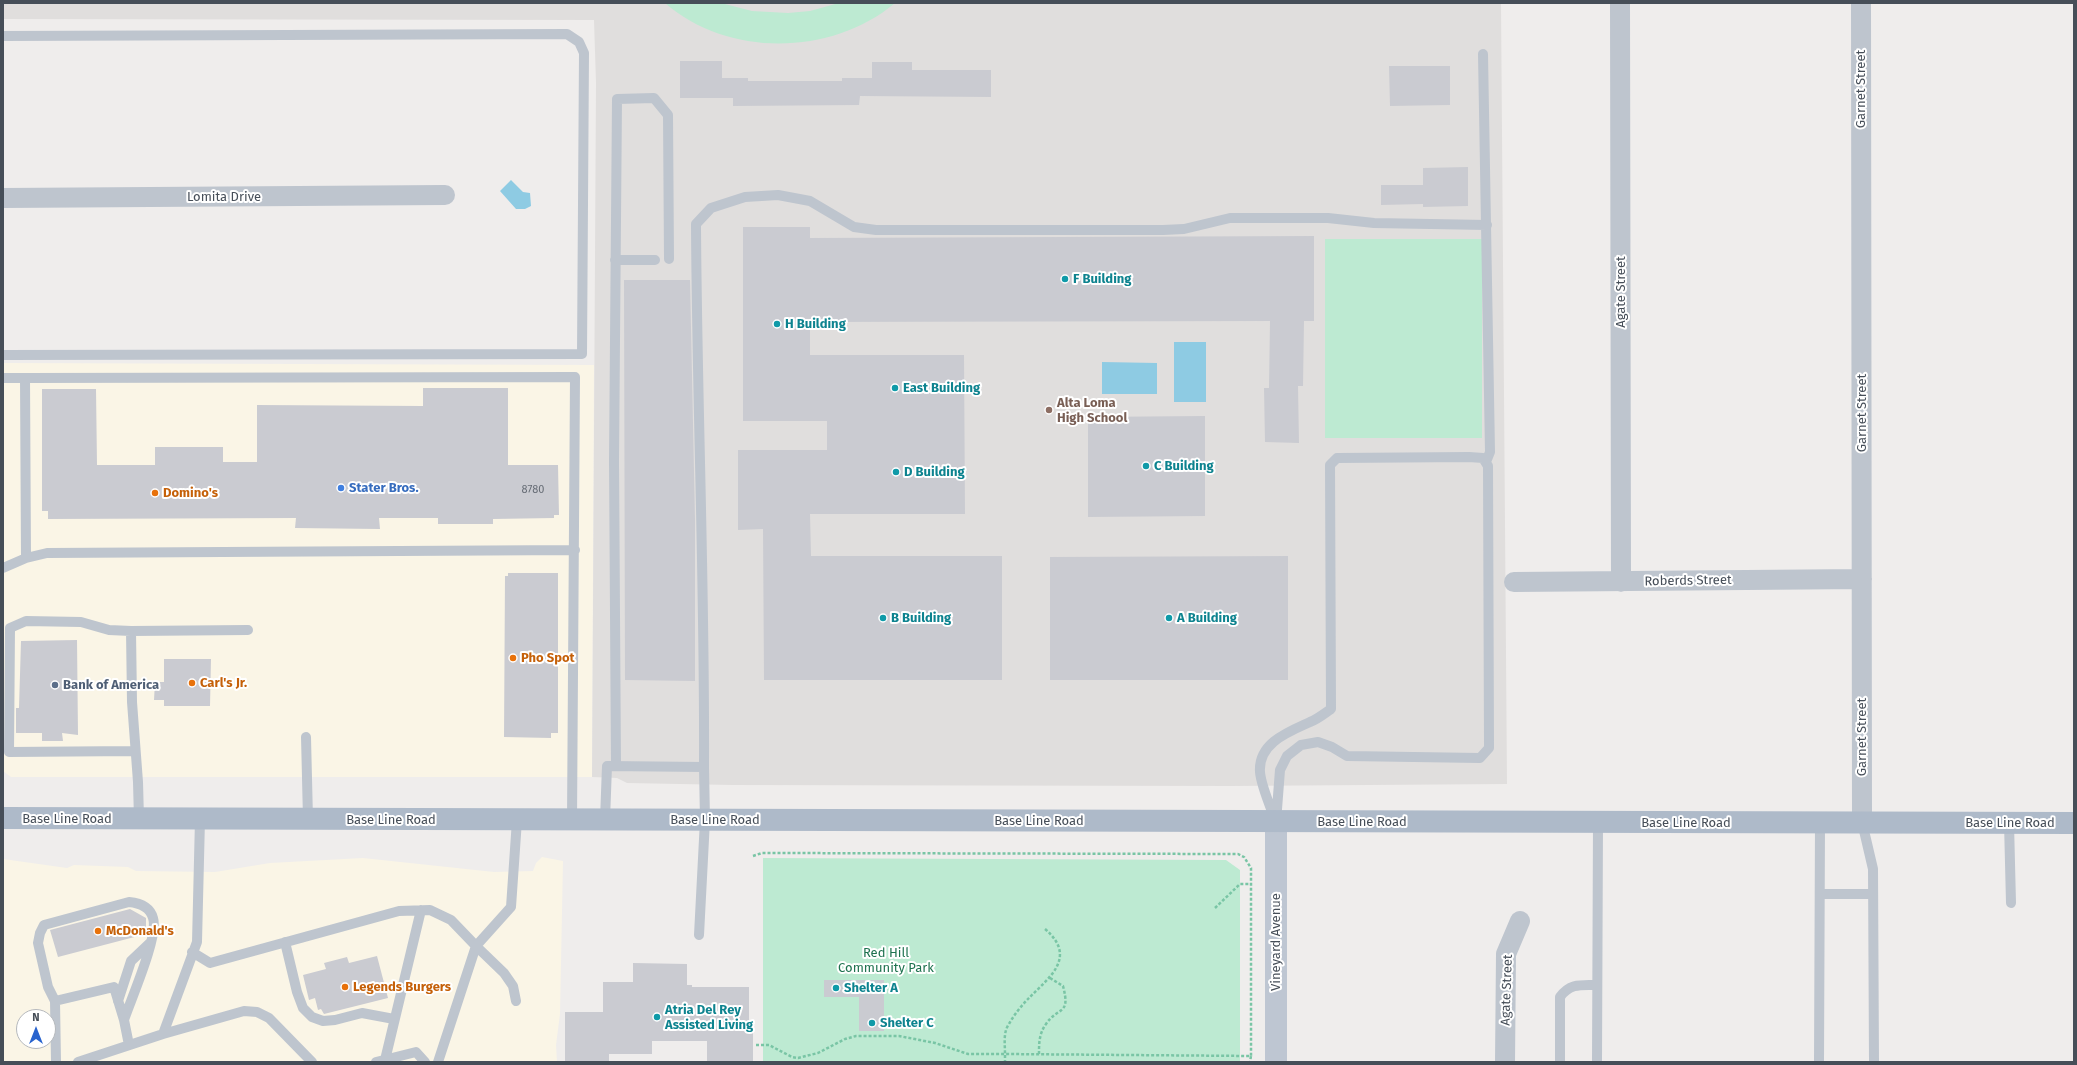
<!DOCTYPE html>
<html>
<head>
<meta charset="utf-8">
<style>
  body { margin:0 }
  #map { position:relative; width:2077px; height:1065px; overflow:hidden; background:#efedec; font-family:"Fira Sans",sans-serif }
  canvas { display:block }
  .frame { position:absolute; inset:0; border:4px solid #464e58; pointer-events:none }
  .north { position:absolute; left:16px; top:1009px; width:40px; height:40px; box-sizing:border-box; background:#fff; border:1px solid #b5b8bc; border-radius:50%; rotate:0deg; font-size:11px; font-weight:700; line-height:16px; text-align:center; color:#464e58 }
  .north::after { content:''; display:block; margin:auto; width:14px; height:18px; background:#2863ce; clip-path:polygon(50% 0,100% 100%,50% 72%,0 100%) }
</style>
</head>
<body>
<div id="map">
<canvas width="2077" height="1065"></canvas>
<div class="frame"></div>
<div class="north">N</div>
</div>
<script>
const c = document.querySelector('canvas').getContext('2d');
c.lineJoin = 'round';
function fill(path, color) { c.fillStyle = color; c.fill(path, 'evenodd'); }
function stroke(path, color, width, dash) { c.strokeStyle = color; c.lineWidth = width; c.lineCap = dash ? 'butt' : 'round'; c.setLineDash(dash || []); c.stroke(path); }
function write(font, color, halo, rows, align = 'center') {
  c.font = font + ' "Fira Sans",sans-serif'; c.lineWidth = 4; c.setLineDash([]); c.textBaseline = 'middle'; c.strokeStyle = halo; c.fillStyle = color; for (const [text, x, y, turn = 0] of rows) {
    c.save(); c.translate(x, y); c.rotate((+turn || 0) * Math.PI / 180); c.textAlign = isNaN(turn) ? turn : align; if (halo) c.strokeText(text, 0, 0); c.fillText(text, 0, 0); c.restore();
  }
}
fill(new Path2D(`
  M3 363 594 365 592 777H11L3 771Z
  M542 857 563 861 560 1014 556 1045 557 1062H3V859L67 868 74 865 128 867 136 871 215 872 270 863 363 858 494 872 533 871 536 863ZM24 1017H48V1041H24Z`), '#faf5e6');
fill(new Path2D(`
  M3 3H1501L1507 784 1231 786 733 785 627 783 617 778 592 777 596 83 594 20 3 19Z`), '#e0dedd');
fill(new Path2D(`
  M665 3H721L752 11 788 13 810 11 839 3H895C832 56 728 58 665 3Z
  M1325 239H1482V438H1325Z
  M763 858 1226 860 1240 870V1062H763Z`), '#bdead2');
fill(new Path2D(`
  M511 180 523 192 530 193 531 206 525 209H516L500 191Z
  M1174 342H1206V402H1174Z
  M1102 362 1157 363V394H1102Z`), '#8ecbe3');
fill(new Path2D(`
  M680 61H722V78H748V81H842V78H872V62H912V70H991V97L860 96 859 105 733 106V98H680Z
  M1389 66H1450V105L1390 106Z
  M1468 167V206L1423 207V204L1381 205V185H1423V168Z
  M743 227H810V238L1314 236V321H1304L1303 386H1298L1299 443 1265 442 1264 388H1269L1270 321 810 322V355H964L965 514H810L811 556H1002V680H764L763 529 738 530V450H827V421H743Z
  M624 280H690L695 520V681L625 680Z
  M423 388H508V465H558L559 515H554V518L493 519V524H438V518H379L380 529 295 528 296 518 48 519V511H42V389H96L97 465H155V447H223V462H257V405L423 406Z
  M1205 416V516L1088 517V417Z
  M1288 556V680H1050V557Z
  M508 573H558V733H551V738L504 737 505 576H508Z
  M77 640 78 735 62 733 63 741H42V733H16V708H19L21 641Z
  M164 659H211L210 706H164V700H154L155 682H164Z
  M130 909 146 918V934L58 957 50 930Z
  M377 956 388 998 324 1014 321 1009 318 1010 315 998 309 1000 303 975 326 969 324 963 347 957 349 963Z
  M633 963 687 964V985H692V987H749V1022H753V1062H707V1041H652V1054H609V1062H565V1012H603V982H633Z
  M824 980H884V1031H859V997H824Z`), '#cacbd1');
stroke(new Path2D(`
  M753 856 762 853 1238 854 1244 857 1251 868V1056
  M1215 908 1240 884H1251
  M1045 929C1079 958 1047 979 1028 999 1021 1006 1014 1015 1009 1024 1003 1032 1005 1044 1005 1054L1251 1056 1250 1062
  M756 1045H769L792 1057 798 1058 818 1053 845 1039 856 1036H899L935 1043 968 1054H1005V1062
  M1039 1054C1039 1043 1039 1034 1046 1024 1058 1006 1071 1016 1063 986L1050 978`), '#79c5a5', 2.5, [3, 2]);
stroke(new Path2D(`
  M3 36 567 34 579 42 584 53 582 354 3 355
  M1483 54 1490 452 1486 462
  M615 260H655
  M3 378H25L26 558
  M25 378 575 377 572 820
  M1469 457 1483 458 1488 466 1489 748 1480 758 1347 756 1332 747 1318 742 1301 745 1287 756 1280 770 1276 822C1271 808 1261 786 1260 772 1258 743 1288 732 1310 722 1318 719 1325 713 1331 709L1330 465 1337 458Z
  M3 568 26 558 47 553 575 550
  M131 631 132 702 138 782 139 819
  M306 737 308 819
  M135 751 9 752 10 628 26 621 81 622 109 630 131 631 248 630
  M616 766 614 461 617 99 654 98 668 115 669 259
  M704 767C705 586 697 405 696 224L711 208 745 197 778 195 810 201 854 227 876 230H1163L1184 229 1230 218H1328L1374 223 1487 225
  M605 820 607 766 704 767 705 820 699 935
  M1862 822 1873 869 1874 1062
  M2009 823 2011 903
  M1820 894H1873
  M285 942 297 992 303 1008 312 1017 323 1021 335 1020 362 1013 394 1019
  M192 952 210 963 399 911 430 910 451 920 476 946 438 1062
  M55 1001 114 987 124 1020 129 1045
  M118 1001 131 961 150 943
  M516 1001 513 986 504 973 476 946 511 907 517 820
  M163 1034 244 1011 257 1012 269 1018 312 1062
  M385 1060 421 910
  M56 1062 55 1001 48 987 38 943 40 933 44 925 129 902C139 903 150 907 153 918 159 936 131 999 124 1020
  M78 1062 163 1034 197 942 200 819
  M376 1062 416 1052 425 1062
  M1560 1062V997C1570 983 1581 985 1597 985
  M1597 1062 1598 822
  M1819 1062 1820 823`), '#bec5ce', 10);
stroke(new Path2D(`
  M1620 3 1621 582
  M1861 3 1862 822
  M3 198 445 195
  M1514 582 1862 579
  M1505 1062 1506 954 1520 921`), '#bec5ce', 20);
stroke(new Path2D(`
  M1276 822V1062`), '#bec6d2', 22);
stroke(new Path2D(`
  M3 818 2074 823`), '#aebac9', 22);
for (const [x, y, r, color] of [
  [1065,279,4,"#0f9aa8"],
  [777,324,4,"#0f9aa8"],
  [895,388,4,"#0f9aa8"],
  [1049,410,4,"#8d6e63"],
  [1146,466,4,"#0f9aa8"],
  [896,472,4,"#0f9aa8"],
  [341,488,4,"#3f7fe0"],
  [155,493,4,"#e8710a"],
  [883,618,4,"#0f9aa8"],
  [1169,618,4,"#0f9aa8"],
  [513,658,4,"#e8710a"],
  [192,683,4,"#e8710a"],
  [55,685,4,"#5c6f8a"],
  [98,931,4,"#e8710a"],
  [345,987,4,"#e8710a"],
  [836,988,4,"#0f9aa8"],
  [657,1017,4,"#0f9aa8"],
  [872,1023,4,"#0f9aa8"]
]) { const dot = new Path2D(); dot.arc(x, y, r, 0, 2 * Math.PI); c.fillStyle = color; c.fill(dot); stroke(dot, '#fff', 1.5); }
write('11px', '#676d76', null, [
  ["8780",533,490]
]);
write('13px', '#464e58', '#fff', [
  ["Garnet Street",1861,89,-90],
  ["Lomita Drive",224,197],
  ["Agate Street",1621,292,-90],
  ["Garnet Street",1862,413,-90],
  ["Roberds Street",1688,581,-1],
  ["Garnet Street",1862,737,-90],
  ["Base Line Road",67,819],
  ["Base Line Road",391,820],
  ["Base Line Road",715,820],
  ["Base Line Road",1039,821],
  ["Base Line Road",1362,822],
  ["Base Line Road",1686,823],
  ["Base Line Road",2010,823],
  ["Vineyard Avenue",1276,942,-90],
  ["Agate Street",1507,990,-88]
]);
write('bold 13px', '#0d838f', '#fff', [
  ["F Building",1073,279],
  ["H Building",785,324],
  ["East Building",903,388],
  ["C Building",1154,466],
  ["D Building",904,472],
  ["B Building",891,618],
  ["A Building",1177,618],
  ["Shelter A",844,988],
  ["Atria Del Rey",665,1010],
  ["Assisted Living",665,1025],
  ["Shelter C",880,1023]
], 'left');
write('bold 13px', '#785e54', '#fff', [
  ["Alta Loma",1057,403],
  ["High School",1057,418]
], 'left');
write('bold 13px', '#366cbe', '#fff', [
  ["Stater Bros.",349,488]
], 'left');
write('bold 13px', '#c56008', '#fff', [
  ["Domino's",163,493],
  ["Pho Spot",521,658],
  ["Carl's Jr.",200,683],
  ["McDonald's",106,931],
  ["Legends Burgers",353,987]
], 'left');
write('bold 13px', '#4e5e75', '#fff', [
  ["Bank of America",63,685]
], 'left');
write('13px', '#1e724f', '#fff', [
  ["Red Hill",886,953],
  ["Community Park",886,968]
]);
</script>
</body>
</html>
